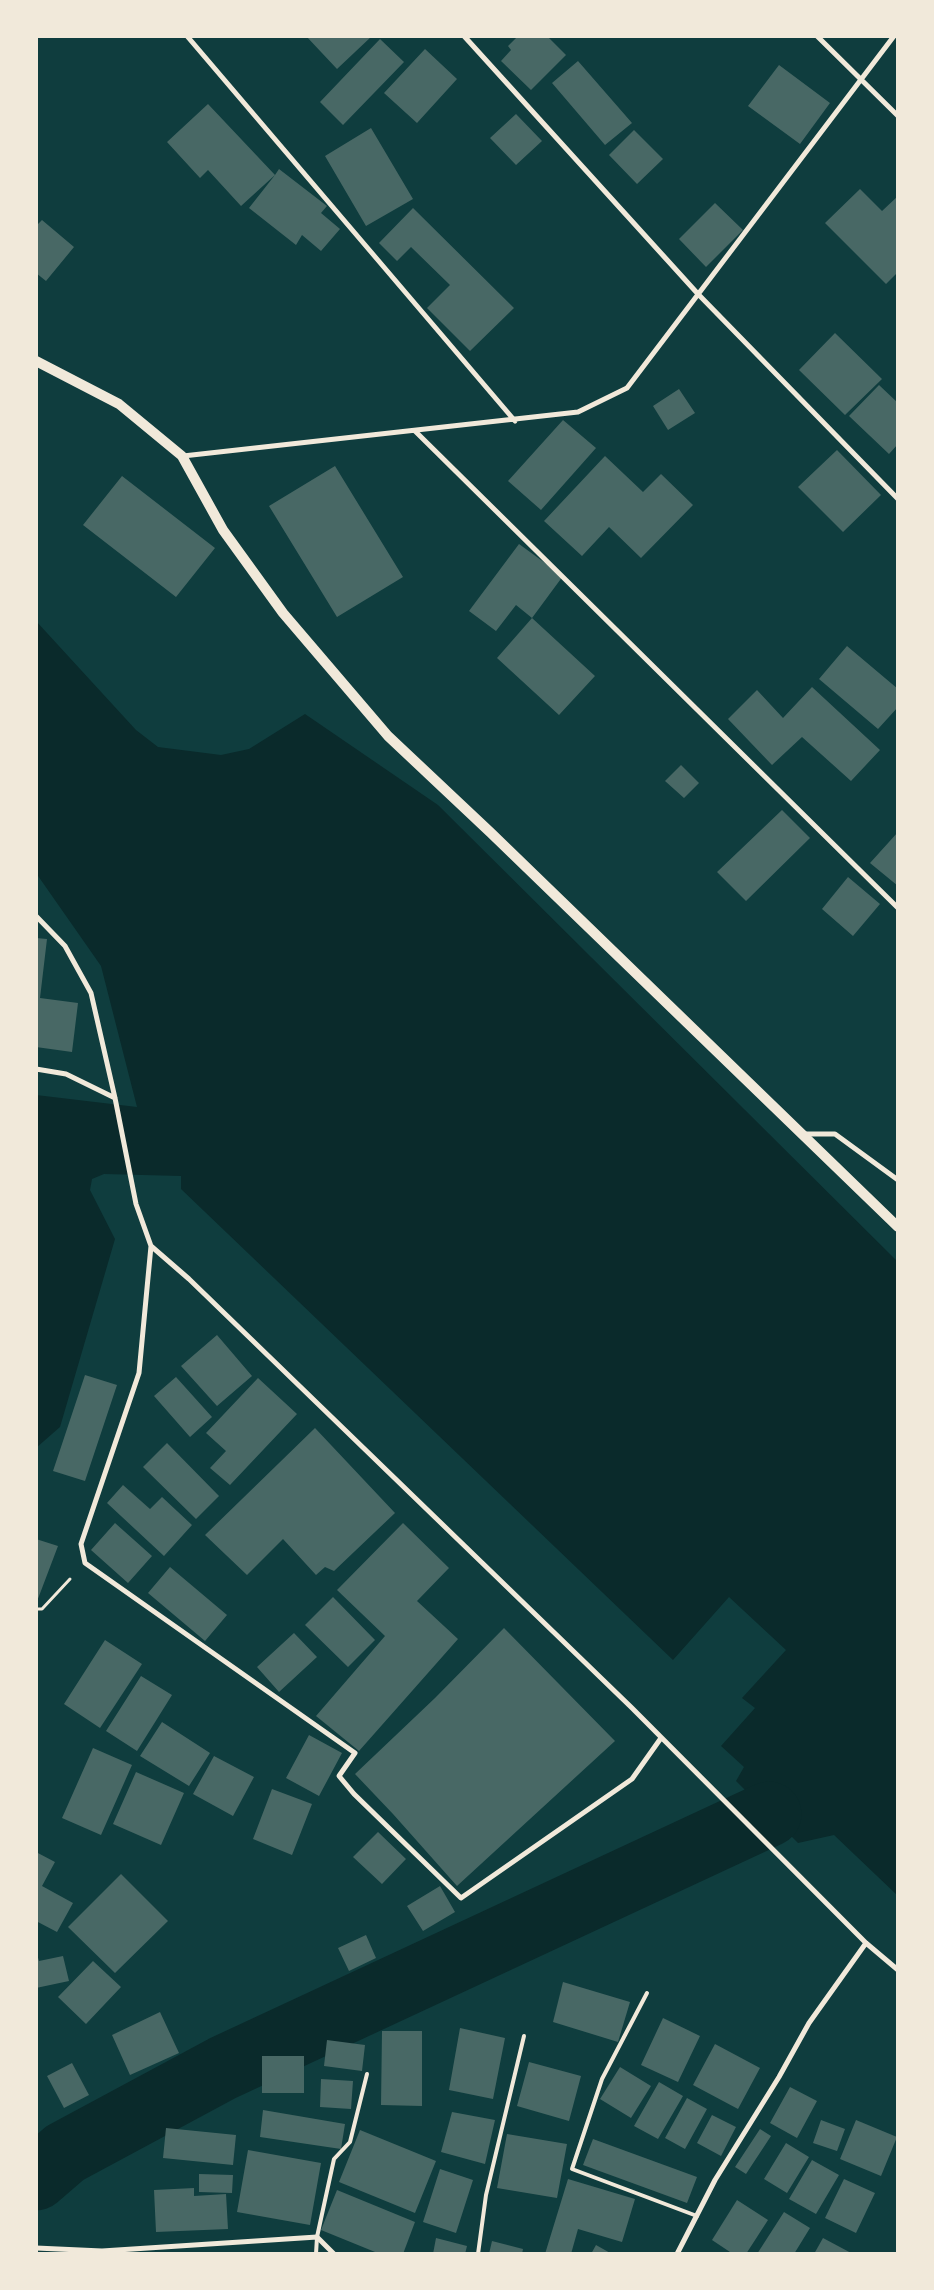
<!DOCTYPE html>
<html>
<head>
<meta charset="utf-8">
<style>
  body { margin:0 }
  #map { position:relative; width:934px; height:2290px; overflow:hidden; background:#0f3d3e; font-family:"Libre Baskerville",serif }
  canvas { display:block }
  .frame { position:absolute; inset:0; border:38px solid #f1e9da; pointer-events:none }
</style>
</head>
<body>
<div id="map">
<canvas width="934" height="2290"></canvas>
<div class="frame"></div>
</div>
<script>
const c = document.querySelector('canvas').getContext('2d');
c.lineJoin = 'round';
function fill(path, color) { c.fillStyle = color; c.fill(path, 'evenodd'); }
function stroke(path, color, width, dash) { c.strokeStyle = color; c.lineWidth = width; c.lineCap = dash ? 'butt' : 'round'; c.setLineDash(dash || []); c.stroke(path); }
fill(new Path2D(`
  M36 621 136 730 158 747 221 755 249 749 305 714 438 805 898 1262V1896L834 1835 798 1843 736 1781 744 1767 721 1746 755 1708 742 1698 786 1650 729 1597 673 1660 181 1189V1176L104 1174 92 1179 90 1190 115 1239 60 1427 36 1448V1095L137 1107 101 966 36 873Z`), '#0a2a2b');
stroke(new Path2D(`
  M36 2178 65 2153 223 2068 769 1814`), '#0a2a2b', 65);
fill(new Path2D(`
  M306 36H372L337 69Z
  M518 36H547L566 55 531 90 501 61 511 50 508 46Z
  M380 39 404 62 343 125 320 102Z
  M425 49 457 79 417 123 384 93Z
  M578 61 632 123 605 145 552 83Z
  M779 65 830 103 800 144 748 106Z
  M208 104 275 175 279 169 327 206 321 213 340 229 321 251 302 235 296 245 249 208 275 175 241 206 208 170 200 178 167 142Z
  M516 114 542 141 516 165 490 138Z
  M371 128 413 199 366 226 325 156Z
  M634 130 663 159 637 184 609 155Z
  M860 189 882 211 898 196V272L886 284 825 223Z
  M715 203 743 230 706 267 679 239Z
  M413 208 514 308 470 351 427 308 450 285 411 247 397 261 379 243Z
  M42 220 74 247 46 281 36 273V226Z
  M835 333 882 379 845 415 799 370Z
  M879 385 898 403V444L889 454 849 416Z
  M679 389 695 413 668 430 653 406Z
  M563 420 596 448 541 510 508 481Z
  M837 450 881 495 843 532 798 487Z
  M605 456 643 492 661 474 693 505 641 558 609 527 582 556 544 521Z
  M335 466 403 577 337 617 269 506Z
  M122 476 215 548 176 597 83 525Z
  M519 544 563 576 532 618 595 676 559 715 497 658 532 618 516 605 496 631 469 611Z
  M847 646 898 689V707L878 729 819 679Z
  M812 687 880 750 851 781 802 737 772 765 728 719 757 690 783 718Z
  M681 765 699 783 684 798 665 781Z
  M782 810 810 838 746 901 717 872Z
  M898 832V886L870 863Z
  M848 877 880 904 853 936 822 909Z
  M36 938 47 939 40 998 78 1003 72 1052 36 1047Z
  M217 1335 252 1376 217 1406 181 1366Z
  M85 1375 117 1385 85 1481 53 1471Z
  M176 1377 212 1417 190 1437 154 1396Z
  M258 1378 297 1414 230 1485 210 1468 226 1451 206 1433Z
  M315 1428 395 1513 334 1571 325 1567 316 1575 283 1539 247 1575 205 1535Z
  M167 1443 219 1496 196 1519 143 1467Z
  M123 1485 150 1509 162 1497 192 1525 164 1556 107 1503Z
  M115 1523 152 1556 128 1583 91 1550Z
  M403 1523 449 1568 417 1601 458 1639 359 1751 316 1716 385 1636 337 1590Z
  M36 1539 58 1546 36 1604Z
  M170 1567 227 1615 205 1641 148 1593Z
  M333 1597 375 1640 348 1667 305 1625Z
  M504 1628 615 1741 457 1886 393 1814 355 1774 435 1698Z
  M294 1633 317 1657 279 1692 257 1667Z
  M105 1640 142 1664 100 1728 64 1704Z
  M141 1676 172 1695 137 1751 106 1731Z
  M162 1722 210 1753 189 1786 140 1756Z
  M309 1735 342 1753 319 1796 286 1778Z
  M93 1748 132 1765 101 1835 62 1818Z
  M214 1756 254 1777 233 1816 193 1794Z
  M136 1772 184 1793 161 1845 113 1824Z
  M272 1789 312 1804 292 1855 253 1839Z
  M378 1832 406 1859 382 1884 353 1857Z
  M36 1852 55 1862 42 1886 73 1903 57 1932 36 1921Z
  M121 1874 168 1921 115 1973 68 1927Z
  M440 1886 455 1912 423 1931 407 1906Z
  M366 1935 376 1958 349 1971 338 1948Z
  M36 1951 39 1961 63 1956 69 1981 36 1988Z
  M93 1961 121 1987 86 2024 58 1997Z
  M563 1982 630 2002 618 2042 553 2022Z
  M160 2012 179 2053 130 2075 112 2035Z
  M663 2018 700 2036 678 2082 641 2065Z
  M460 2028 505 2038 493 2099 449 2090Z
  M382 2031H422V2106L381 2105Z
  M327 2040 365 2045 362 2071 324 2066Z
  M715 2044 760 2068 738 2109 693 2085Z
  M262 2056H304V2093H262Z
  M529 2062 581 2076 569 2121 517 2106Z
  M72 2063 89 2095 64 2108 47 2076Z
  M620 2067 651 2086 631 2118 600 2099Z
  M321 2079 353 2081 351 2109 320 2107Z
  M659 2082 683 2096 658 2139 634 2126Z
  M790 2087 817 2101 797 2138 770 2123Z
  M687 2098 707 2109 685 2149 665 2138Z
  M263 2110 345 2124 341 2149 260 2137Z
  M452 2112 495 2120 485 2164 441 2152Z
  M712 2115 736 2127 721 2156 697 2143Z
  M821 2120 845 2129 837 2151 813 2143Z
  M856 2120 897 2137 881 2176 840 2159Z
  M166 2128 236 2135 233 2165 163 2158Z
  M760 2129 771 2136 746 2174 735 2167Z
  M360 2130 436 2161 415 2213 339 2182Z
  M507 2134 567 2144 557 2198 497 2188Z
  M593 2139 697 2177 687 2203 583 2165Z
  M786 2143 809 2157 787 2193 764 2179Z
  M248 2150 321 2163 310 2225 237 2212Z
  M812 2160 839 2175 816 2214 789 2199Z
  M440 2169 473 2180 456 2233 423 2222Z
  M199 2174 233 2175 232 2193 199 2192Z
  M568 2179 635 2199 622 2242 578 2229 571 2254H545Z
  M844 2179 875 2193 856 2233 825 2218Z
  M194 2188V2196L226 2194 228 2229 156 2232 154 2190Z
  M337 2190 415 2222 403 2254H380L321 2230Z
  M737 2200 768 2220 746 2254H733L712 2240Z
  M784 2212 810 2228 794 2254H757Z
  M436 2238 467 2246 465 2254H433Z
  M823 2238 853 2254H814Z
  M492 2241 523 2249 522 2254H489Z
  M596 2245 612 2254H591Z`), '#486865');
stroke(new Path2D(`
  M36 1609H42L70 1579`), '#f1e9da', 3);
stroke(new Path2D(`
  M647 1993 602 2079 572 2169 697 2216
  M316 2254 317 2237 334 2159 350 2142 367 2074
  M478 2254 486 2195 524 2036`), '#f1e9da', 4);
stroke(new Path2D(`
  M187 36 515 421
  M464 36 698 294 898 499
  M817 36 898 116
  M415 431 898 908
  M183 456 578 412 627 388 894 36
  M36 916 65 946 91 993 115 1098 136 1204 151 1246 139 1373 81 1544 85 1563 355 1753 339 1776 354 1794 461 1898 632 1779 661 1738
  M36 1069 66 1074 115 1098
  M804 1134H835L898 1180
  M151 1246 189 1279 632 1708 866 1943 898 1970
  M36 2248 102 2251 317 2237 334 2254
  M677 2254 715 2180 779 2077 809 2023 866 1943`), '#f1e9da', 5);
stroke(new Path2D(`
  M36 361 119 404 182 456 223 530 283 613 388 736 491 833 898 1227`), '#f1e9da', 10);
</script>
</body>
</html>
